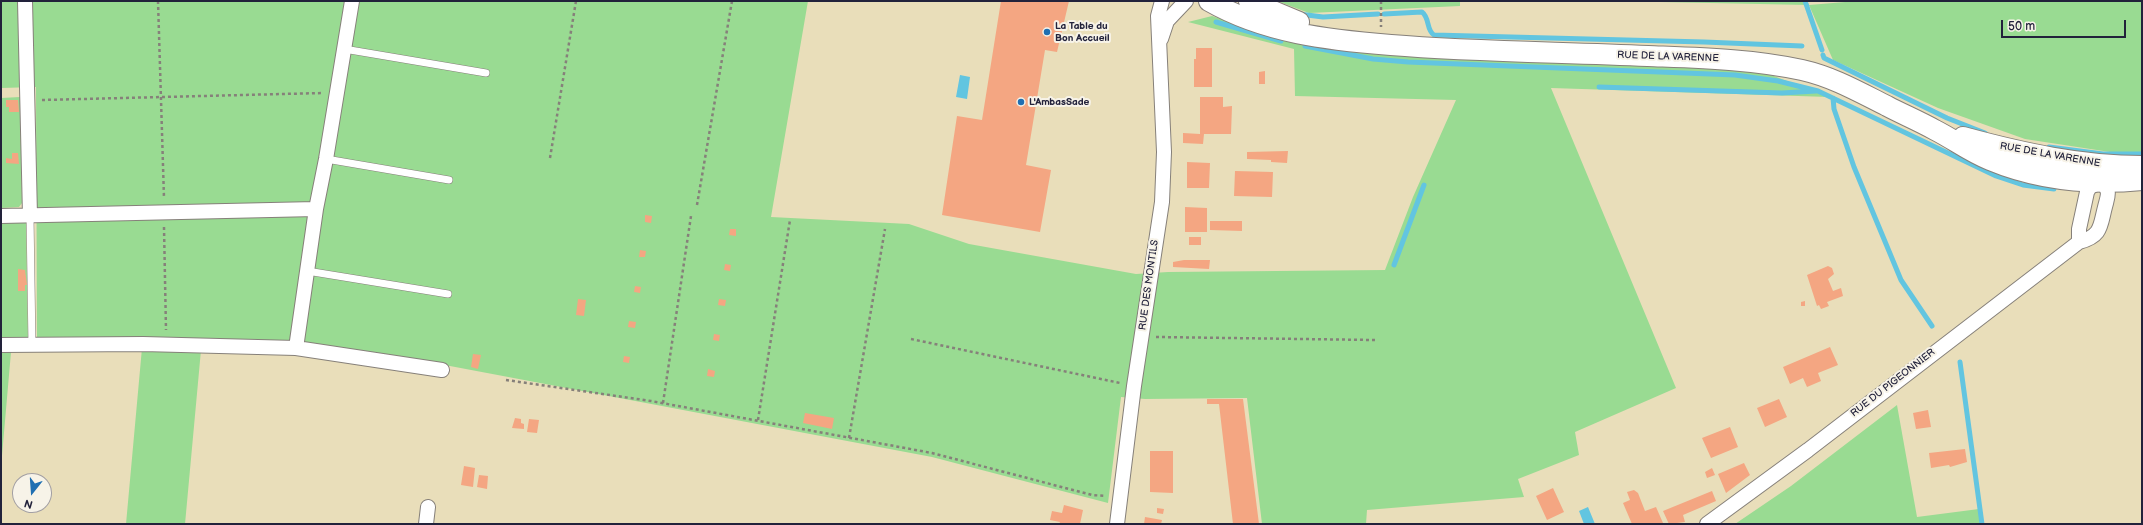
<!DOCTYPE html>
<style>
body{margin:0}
#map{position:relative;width:2143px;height:525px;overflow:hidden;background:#e9deba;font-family:"Balsamiq Sans",sans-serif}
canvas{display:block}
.frame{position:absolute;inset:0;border:2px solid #22223b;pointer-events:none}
.north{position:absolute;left:12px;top:473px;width:40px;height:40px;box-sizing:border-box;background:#f7f3e8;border:1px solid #a29fa3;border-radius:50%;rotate:197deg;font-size:11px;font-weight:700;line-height:16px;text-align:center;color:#22223b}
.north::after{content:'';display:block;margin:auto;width:14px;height:18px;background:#1f6fb2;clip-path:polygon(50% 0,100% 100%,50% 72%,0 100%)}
.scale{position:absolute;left:2001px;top:20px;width:125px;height:18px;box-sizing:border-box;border:2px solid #22223b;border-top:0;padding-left:5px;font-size:12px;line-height:14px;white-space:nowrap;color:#22223b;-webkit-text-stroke:3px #f7f3e8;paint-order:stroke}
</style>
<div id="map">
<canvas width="2143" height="525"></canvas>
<div class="frame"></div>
<div class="north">N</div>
<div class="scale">50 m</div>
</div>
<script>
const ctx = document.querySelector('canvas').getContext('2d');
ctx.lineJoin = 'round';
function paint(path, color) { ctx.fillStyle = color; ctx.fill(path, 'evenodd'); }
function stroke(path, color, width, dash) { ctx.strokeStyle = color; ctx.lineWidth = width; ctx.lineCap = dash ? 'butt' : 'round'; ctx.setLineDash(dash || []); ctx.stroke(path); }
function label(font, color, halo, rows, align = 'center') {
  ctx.font = font + ' "Balsamiq Sans",sans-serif'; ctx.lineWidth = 4; ctx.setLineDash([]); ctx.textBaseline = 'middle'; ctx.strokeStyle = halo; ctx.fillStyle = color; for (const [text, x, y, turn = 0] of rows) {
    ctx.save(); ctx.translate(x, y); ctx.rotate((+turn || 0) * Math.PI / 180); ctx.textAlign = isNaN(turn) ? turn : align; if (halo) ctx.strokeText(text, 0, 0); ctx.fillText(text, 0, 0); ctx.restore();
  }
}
paint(new Path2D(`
 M1,1H808L771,217L909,224L969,244L1136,274L1168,272L1385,270L1413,197L1456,100L1295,96L1294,49L1188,22L1212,16L1292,42L1372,54L1449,59L1758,70L1829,97L1551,88L1676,388L1575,432L1579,455L1518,479L1524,497L1367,510L1366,524H1262L1247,398L1145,399L1121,397L1108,503L932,457L450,366L317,346L37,338L36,87L1,88Z
 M1277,1H1460V6L1309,13Z
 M1611,1H1807L1809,5L1857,1H2142V152L2123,154L2025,139L1938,108L1833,60L1809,5Z
 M20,97L22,203L19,207L1,208V98Z
 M26,220L28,339H1V221Z
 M142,348L201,350L185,524H126Z
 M1,352H11L1,467Z
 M1897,405L1917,517L1979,509L1980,524H1735L1791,486Z`), '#99db92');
paint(new Path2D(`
 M960,75L970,77L967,99L956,97Z
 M1588,507L1595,524H1584L1579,511Z`), '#62c5e0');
stroke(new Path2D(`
 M1805,1L1822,50
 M1299,14L1323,17L1378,14
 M1384,14L1422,12C1430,18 1426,30 1434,35L1704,42L1802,46
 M1216,22L1281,41
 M1305,46L1373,59L1408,62L1735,75L1778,81L1818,91L1996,176L2023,185L2054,189
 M1823,55L1824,58L1947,118L1985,133
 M1599,87L1782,93L1816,91
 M1833,98L1834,109L1854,167L1901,280L1932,326
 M2049,147L2103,154H2142
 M1394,265L1424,185
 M1960,362L1982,524`), '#62c5e0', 5);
paint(new Path2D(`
 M1001,1H1069L1057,52L1045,50L1026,165L1051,170L1040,232L942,215L957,116L982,120Z
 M1196,48H1212V87H1194V59H1196Z
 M1265,71V84H1259V72Z
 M1200,97H1223V107L1232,106L1231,134H1204L1203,144L1183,143V133L1200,134Z
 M6,100H18L19,112H9V107H6Z
 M1288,151L1287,163L1271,162V160L1247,159V152Z
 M12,153H18L19,164L6,163V158L12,159Z
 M1187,162L1210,163L1209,188H1187Z
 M1235,171L1273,172L1272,197L1234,196Z
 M1185,207L1207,208V232H1185Z
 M645,215L652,216L651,223L645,222Z
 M1210,221H1242V231L1210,230Z
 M730,229H736V236L729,235Z
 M1189,237H1201V245H1189Z
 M640,250L646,251L645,257H639Z
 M1184,260H1210L1209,269L1173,267V262Z
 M725,264L731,265L730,271L724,270Z
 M1828,266L1832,268L1834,274L1828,279L1833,291L1841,288L1843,296L1827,302L1829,306L1821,309L1819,305L1817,306L1807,275Z
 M18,269L25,270L27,285H25V291H18Z
 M635,286L641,287L640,293L634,292Z
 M578,299L586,300L584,316L576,315Z
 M719,299L726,300L725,306L718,305Z
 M1805,301V306H1801V302Z
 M629,321L636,322L635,328L628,327Z
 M714,334L720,335L719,341L713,340Z
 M1830,347L1838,365L1818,373L1821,381L1807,387L1803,378L1790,384L1783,367Z
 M473,354L481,355L478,369L471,367Z
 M624,356L630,357L629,363L623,362Z
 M708,369L715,371L714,377L707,376Z
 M1207,399H1243L1259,524H1233L1219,404H1207Z
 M1779,399L1787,417L1765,427L1757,408Z
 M1928,410L1931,427L1916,429L1913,413Z
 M805,413L834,418L832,429L803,423Z
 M515,418L521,419V423L524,424V429L512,428Z
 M529,419L539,420L537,433L527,432Z
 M1730,427L1738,447L1711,458L1702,438Z
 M1965,449L1967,462L1950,467L1949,465L1931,468L1929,453Z
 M1150,451H1173V493L1150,492Z
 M1744,463L1750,475L1726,493L1718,474Z
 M464,466L475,468L473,487L461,485Z
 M1712,468L1715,475L1707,478L1705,472Z
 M479,475L488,476L487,489L477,487Z
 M1553,488L1564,512L1547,520L1536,496Z
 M1634,490L1638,493L1645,511L1656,507L1663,523L1632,524L1623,503L1630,500L1627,492Z
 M1712,491L1716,501L1683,515L1685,522L1669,524L1668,522L1663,511Z
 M1064,505L1083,510L1080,524H1059L1060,522L1050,520L1052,511L1062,513Z
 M1157,508L1164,509L1163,514L1157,513Z
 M1145,517L1162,520L1161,524H1144Z`), '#f4a682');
const lane = new Path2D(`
 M344,49L486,73
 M326,159L449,180
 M30,216L32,346
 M307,271L448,294`);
const street = new Path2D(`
 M25,1L30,216
 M1161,39L1167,21L1186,1
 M1,216L316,209
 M1,345L143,344L296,348L442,370
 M296,348L316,209L326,159L352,1
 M426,524L428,507
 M1117,524L1134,386L1162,202L1164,152L1158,16L1162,1
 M1707,524L1808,450L2079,242C2102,236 2100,226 2105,207C2108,195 2111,191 2101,182L2090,187L2087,192L2079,229V242`);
const secondary = new Path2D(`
 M1209,1C1265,33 1328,40 1391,45C1477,52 1562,52 1648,56C1699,58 1752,59 1802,70C1833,77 1859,92 1887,106C1902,114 1919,121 1935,130C1953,139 1970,152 1990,160C2038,180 2090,185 2142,180
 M1249,1L1299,22
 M1963,137C2022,153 2081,166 2142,166`);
stroke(lane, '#86807a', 8);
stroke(street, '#86807a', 16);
stroke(secondary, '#86807a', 22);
stroke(new Path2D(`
 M158,1L164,198
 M1381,1V27
 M42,100L323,93
 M550,158L576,1
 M697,205L732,1
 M164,227L166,330
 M1156,337L1375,340
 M911,339L1120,383
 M506,380L651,401L932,453L1092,495L1106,496
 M663,403L691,216
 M758,420L790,220
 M849,438L885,229`), '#86807a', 2.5, [3, 3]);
stroke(lane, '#fff', 7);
stroke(street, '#fff', 14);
stroke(secondary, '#fff', 20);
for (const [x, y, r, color] of [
 [1047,32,4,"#1f6fb2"],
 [1021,102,4,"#1f6fb2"]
]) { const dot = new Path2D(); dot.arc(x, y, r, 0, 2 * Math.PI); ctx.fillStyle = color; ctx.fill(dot); stroke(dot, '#f7f3e8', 1.5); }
label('bold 10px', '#22223b', '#f7f3e8', [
 ["La Table du",1055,26],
 ["Bon Accueil",1055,38],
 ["L'AmbasSade",1029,102]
], 'left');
label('10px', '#22223b', '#f7f3e8', [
 ["RUE DE LA VARENNE",1668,57,2],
 ["RUE DE LA VARENNE",2050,155,10],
 ["RUE DES MONTILS",1149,285,-82],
 ["RUE DU PIGEONNIER",1893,383,-38]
]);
</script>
